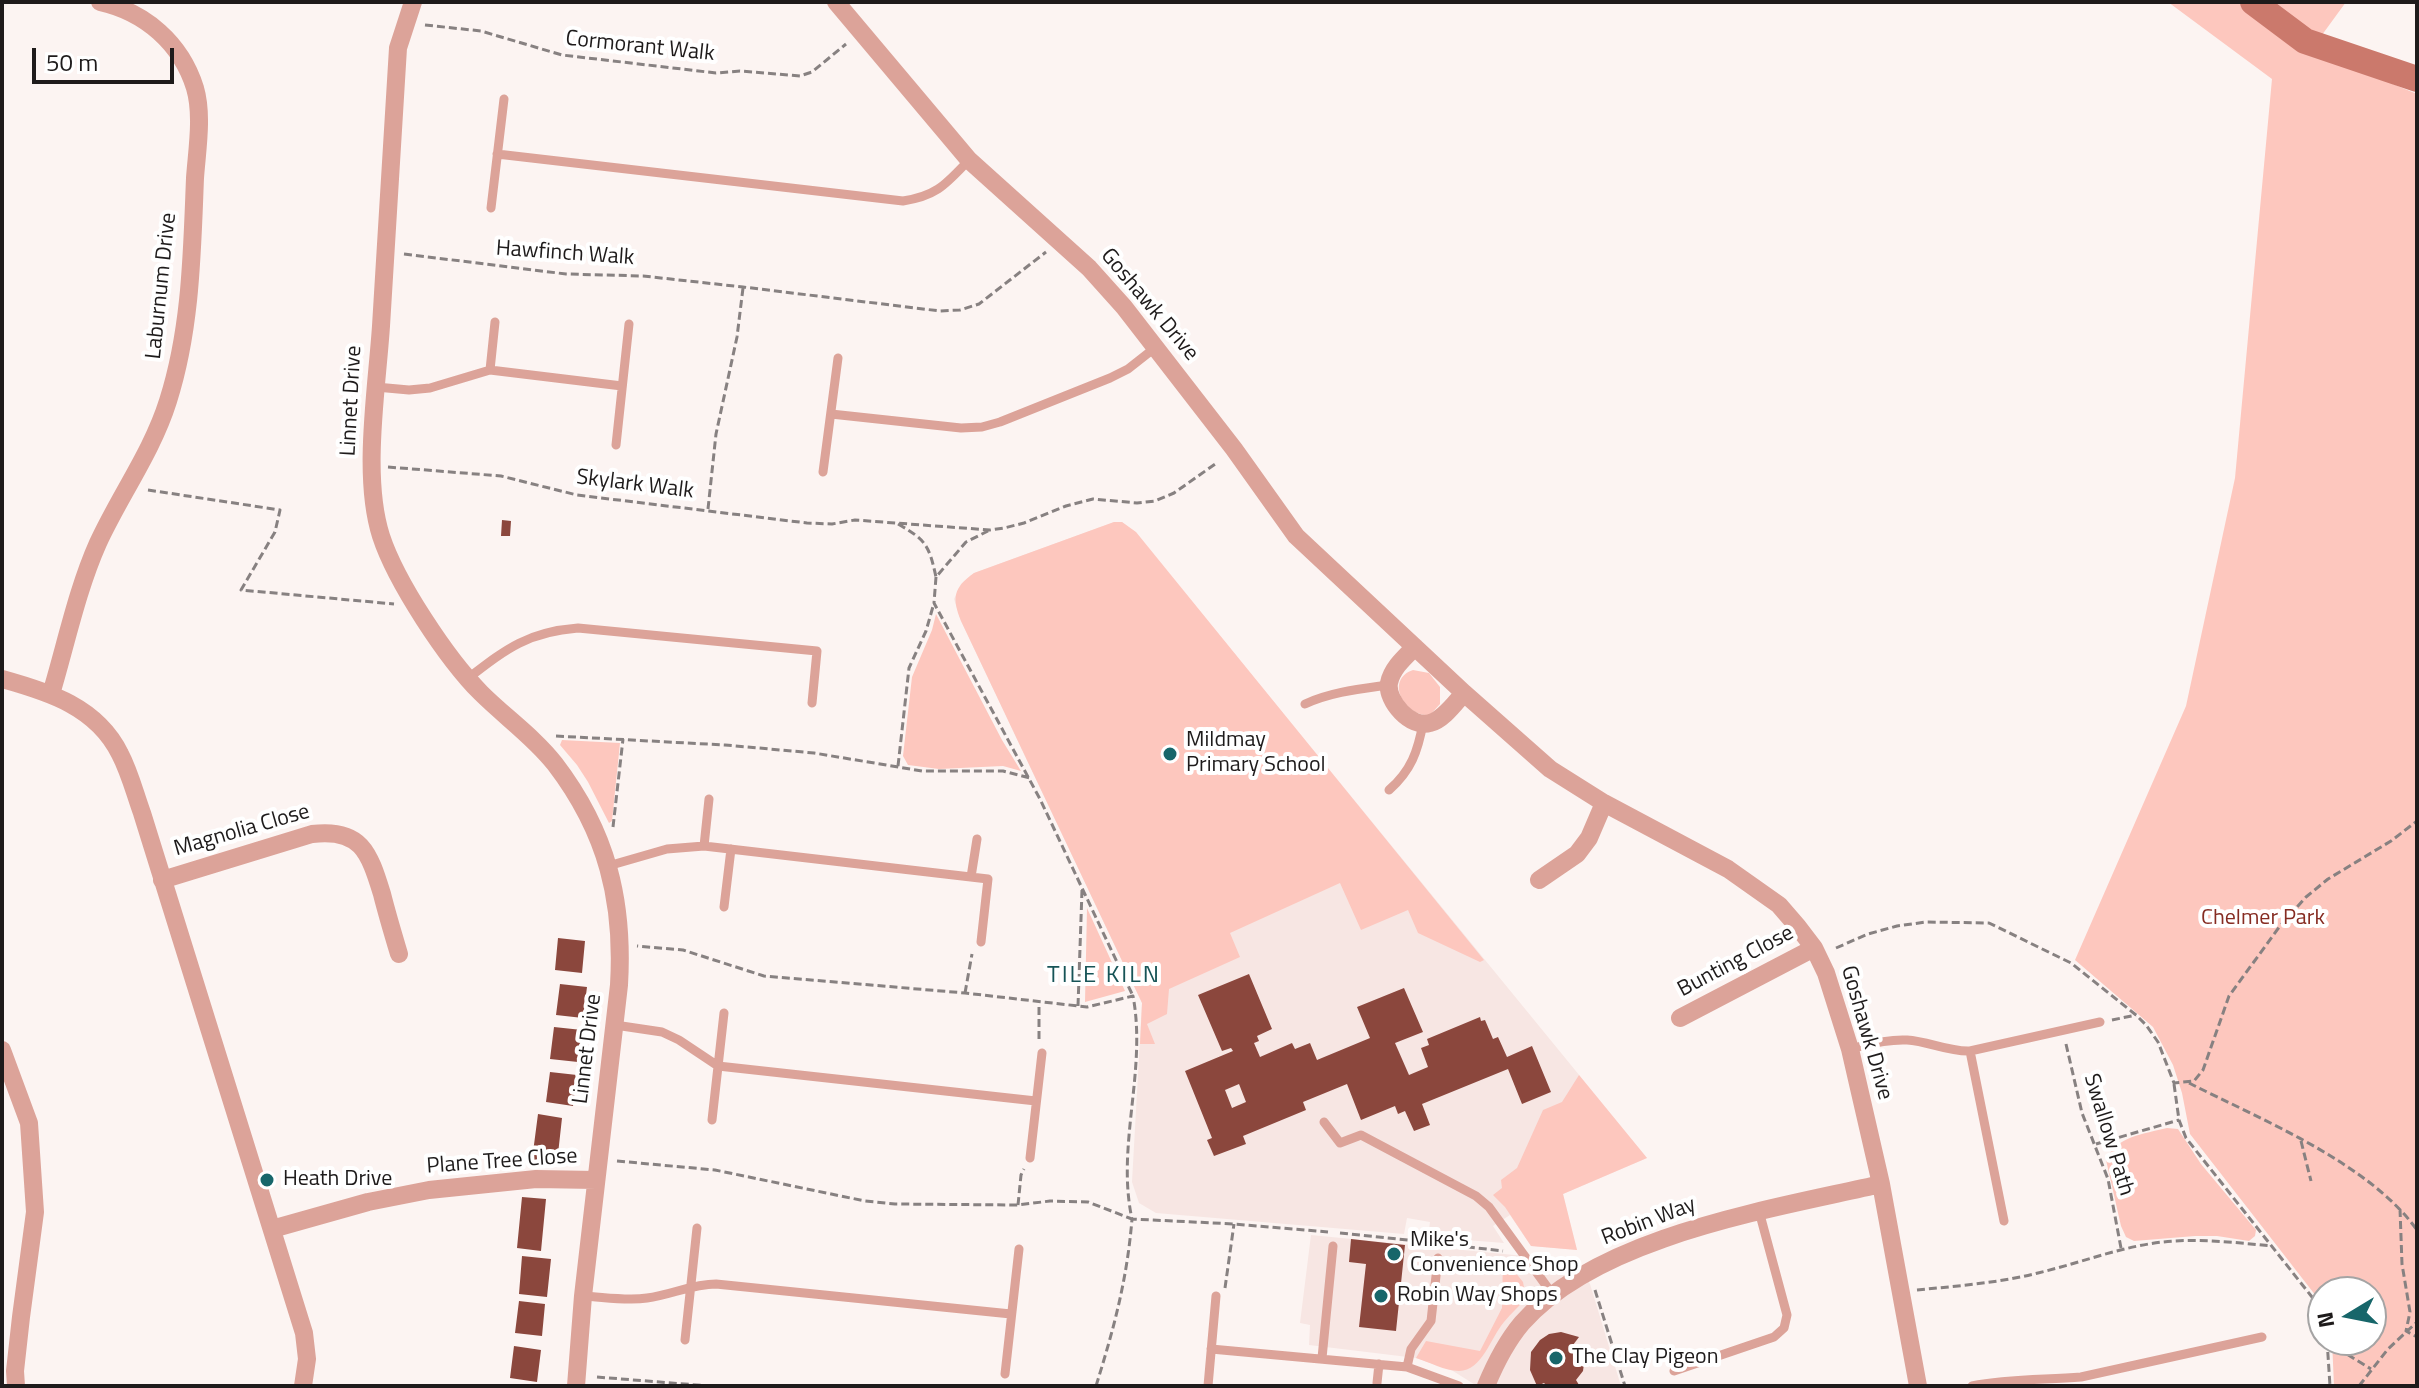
<!DOCTYPE html>
<style>
body{margin:0}
#map{position:relative;width:2419px;height:1388px;overflow:hidden;background:#fcf4f2;font-family:"Titillium Web",sans-serif}
canvas{display:block}
.frame{position:absolute;inset:0;border:4px solid #1e1b1b;pointer-events:none}
.north{position:absolute;left:2307px;top:1276px;width:80px;height:80px;box-sizing:border-box;background:#fff;border:2px solid #a5a4a4;border-radius:50%;rotate:260deg;font-size:22px;font-weight:700;line-height:32px;text-align:center;color:#1e1b1b}
.north::after{content:'';display:block;margin:auto;width:28px;height:36px;background:#17666a;clip-path:polygon(50% 0,100% 100%,50% 72%,0 100%)}
.scale{position:absolute;left:32px;top:48px;width:142px;height:36px;box-sizing:border-box;border:4px solid #1e1b1b;border-top:0;padding-left:10px;font-size:24px;line-height:28px;white-space:nowrap;color:#1e1b1b;-webkit-text-stroke:6px #fff;paint-order:stroke}
</style>
<div id="map">
<canvas width="2419" height="1388"></canvas>
<div class="frame"></div>
<div class="north">N</div>
<div class="scale">50 m</div>
</div>
<script>
const ctx = document.querySelector('canvas').getContext('2d');
ctx.lineJoin = 'round';
function paint(path, color) { ctx.fillStyle = color; ctx.fill(path, 'evenodd'); }
function stroke(path, color, width, dash) { ctx.strokeStyle = color; ctx.lineWidth = width; ctx.lineCap = dash ? 'butt' : 'round'; ctx.setLineDash(dash || []); ctx.stroke(path); }
function label(font, color, halo, rows, align = 'center') {
  ctx.font = font + ' "Titillium Web",sans-serif'; ctx.lineWidth = 8; ctx.setLineDash([]); ctx.textBaseline = 'middle'; ctx.strokeStyle = halo; ctx.fillStyle = color; for (const [text, x, y, turn = 0] of rows) {
    ctx.save(); ctx.translate(x, y); ctx.rotate((+turn || 0) * Math.PI / 180); ctx.textAlign = isNaN(turn) ? turn : align; if (halo) ctx.strokeText(text, 0, 0); ctx.fillText(text, 0, 0); ctx.restore();
  }
}
paint(new Path2D(`
 M1114,522H1122L1135,532L1647,1158L1563,1194L1577,1250L1531,1246L1510,1215L1493,1226L1504,1243L1428,1237L1430,1222L1407,1218L1404,1234L1156,1213L1139,1203L1132,1182L1142,1003L961,621L954,599L961,584L974,573Z
 M1311,1235L1575,1261L1590,1284L1621,1386H1477L1453,1371L1416,1358L1309,1345L1310,1325L1300,1323Z`), '#f7e6e3');
paint(new Path2D(`
 M2168,2H2346L2311,50L2417,94V1386H2334L2332,1340H2371V1292H2323V1315L2316,1296L2190,1134L2182,1093L2173,1065L2153,1027L2075,960L2186,706L2235,478L2272,79Z
 M1114,522H1122L1136,532L1484,960L1480,962L1418,933L1408,910L1361,930L1340,883L1230,933L1240,957L1169,989L1167,1014L1147,1024L1155,1044H1140L1142,1003L961,621C952,598 953,588 974,573Z
 M936,614L1002,740L1021,771L1003,766L939,769L908,765L903,756L912,677L932,630Z
 M1413,670L1429,673L1440,687V704L1430,715C1405,717 1384,680 1413,670Z
 M562,740L620,743L612,821L609,823L588,782L577,765L560,745Z
 M1087,908L1125,991L1085,1002Z
 M1579,1075L1647,1158L1563,1194L1577,1250L1531,1246L1505,1207L1493,1195L1502,1188L1501,1180L1517,1168L1543,1110L1562,1102Z
 M2167,1128L2178,1129L2201,1164L2256,1230L2255,1236L2249,1241L2217,1236H2195L2134,1241L2126,1237L2121,1226L2106,1160C2116,1136 2144,1134 2167,1128Z
 M1503,1257L1523,1282L1526,1298C1519,1307 1511,1313 1504,1322C1491,1337 1482,1371 1459,1371C1445,1371 1429,1362 1416,1358L1426,1341L1480,1351L1502,1308Z`), '#fdc7be');
paint(new Path2D(`
 M502,520L511,521L510,536H501Z
 M558,938L585,941L582,973L555,970Z
 M1249,974L1272,1029L1257,1036L1259,1041L1254,1043L1260,1057L1292,1043L1295,1049L1310,1043L1317,1060L1370,1038L1357,1007L1404,988L1423,1032L1395,1043L1409,1075L1428,1067L1421,1048L1429,1045L1427,1039L1480,1017L1481,1021L1485,1020L1493,1039L1498,1037L1507,1057L1532,1046L1551,1092L1522,1104L1508,1069L1422,1104L1430,1125L1414,1131L1405,1111L1398,1114L1395,1106L1361,1120L1347,1084L1303,1102L1306,1110L1243,1136L1246,1144L1214,1156L1207,1140L1212,1138L1185,1071L1233,1051L1231,1048L1222,1051L1198,995ZM1239,1084L1246,1102L1232,1108L1225,1090Z
 M560,984L587,987L583,1018L556,1015Z
 M554,1027L582,1030L578,1062L550,1059Z
 M550,1072L577,1075L573,1106L546,1102Z
 M538,1114L562,1118L557,1163L532,1160Z
 M522,1197L546,1199L541,1251L517,1248Z
 M1351,1239L1405,1245L1396,1331L1359,1327L1366,1264L1349,1262Z
 M522,1256L551,1259L547,1297L519,1294Z
 M519,1301L545,1304L542,1336L515,1333Z
 M1561,1332L1579,1337L1573,1345L1579,1349L1583,1355L1584,1364L1583,1371L1576,1380L1579,1385L1547,1386L1544,1383L1537,1386L1530,1370L1531,1352L1540,1340L1549,1334Z
 M514,1346L541,1350L537,1382L510,1378Z`), '#8b473d');
stroke(new Path2D(`
 M425,25L481,31L562,55L716,73L740,71L800,76L812,72L846,44
 M404,254L566,274L643,276L743,287L940,311L960,310L979,304L1046,252
 M388,467L501,476L577,495L807,523L832,524L855,520L990,530L1004,528L1024,523L1066,506L1093,499L1137,503L1155,501L1174,493L1218,462
 M148,490L280,510L275,532L241,590L394,604
 M708,509L716,434L737,337L743,288
 M898,524C926,540 929,545 936,577L966,542L988,531
 M936,577L934,603L1040,799L1133,996
 M556,736L725,745L814,753L922,771H1003L1030,778
 M898,766L909,668L926,631L934,603
 M613,827L623,739
 M1836,948L1868,934L1897,926L1926,922L1989,923L2071,963L2136,1015L2146,1025L2158,1042L2174,1083L2194,1081L2203,1070L2229,996L2280,926L2306,897L2328,879L2391,841L2417,821
 M965,993L972,954
 M1078,1006L1082,890
 M2112,1020L2136,1015
 M1039,1039V1003
 M2066,1044L2082,1113L2108,1179L2121,1248
 M2189,1083C2262,1120 2369,1163 2417,1230
 M2174,1084L2179,1120L2186,1138L2312,1297L2323,1325
 M2301,1141L2311,1181
 M2096,1144L2179,1120
 M617,1161L715,1170L865,1201L895,1204L1018,1205L1050,1201L1088,1202L1132,1219C1116,1146 1147,1070 1133,996L1087,1007L965,993L764,976L683,950L637,946
 M1018,1205L1021,1175L1024,1169
 M2400,1209L2402,1264L2410,1312L2406,1331L2417,1337
 M1340,1233L1436,1243
 M1443,1244L1503,1251
 M1225,1288L1234,1224
 M1595,1290L1625,1386
 M1917,1290C1957,1286 1998,1283 2038,1273C2084,1262 2127,1244 2174,1241C2207,1239 2240,1243 2272,1246
 M2327,1340L2330,1386
 M2327,1342L2371,1369
 M597,1377L709,1386
 M1096,1386C1114,1328 1127,1280 1132,1219L1234,1224L1328,1232
 M2359,1386L2388,1349L2417,1322`), '#878181', 3, [8, 4]);
stroke(new Path2D(`
 M497,154L903,201C937,196 946,184 969,160
 M491,208L504,99
 M490,370L495,322
 M376,387L409,390L430,388L490,370L622,386
 M831,414L961,428L982,427L1000,422L1110,378L1128,369L1156,347
 M616,445L629,324
 M823,472L838,358
 M467,679C506,649 527,632 578,628L817,651L812,703
 M1305,704C1331,692 1360,689 1388,685
 M1389,790C1411,771 1418,751 1423,723
 M704,846L709,799
 M608,866L667,849L704,846L988,879L981,942
 M971,877L977,839
 M724,907L731,849
 M615,1025L662,1032L679,1040L718,1066L1036,1101
 M1850,1049C1868,1045 1887,1039 1907,1040C1928,1041 1948,1052 1970,1051L2100,1022
 M1970,1051L2004,1221
 M712,1120L724,1013
 M1324,1122L1340,1143L1361,1135L1476,1196L1489,1207L1553,1295
 M1030,1158L1042,1053
 M583,1296C604,1297 626,1301 647,1298C671,1295 692,1284 716,1284L1011,1314
 M685,1340L697,1228
 M1211,1349L1407,1367L1459,1386
 M1322,1358L1333,1246
 M1407,1367L1411,1349L1431,1321L1438,1258
 M1674,1371L1774,1337L1784,1328L1787,1315L1759,1211
 M1005,1374L1019,1249
 M1377,1383L1379,1364
 M1208,1386L1216,1296
 M1972,1386C2008,1379 2044,1380 2081,1377L2262,1337`), '#dca399', 9);
stroke(new Path2D(`
 M413,2L398,48C392,141 387,233 381,326C377,388 362,477 381,536C396,582 447,659 481,693C505,717 534,737 555,764C607,832 624,901 619,985L583,1296L576,1386
 M836,2L969,160L1089,268L1124,307L1234,449L1296,536L1464,693L1550,769L1604,803L1728,869L1779,905L1798,927L1814,948L1826,973L1850,1049L1881,1184L1918,1386
 M1415,647C1405,657 1392,668 1389,683C1386,701 1411,729 1430,723C1443,720 1455,703 1464,693
 M2,679C49,692 97,707 120,754C130,773 135,794 142,813L304,1333L307,1359L303,1386
 M51,694C66,644 77,590 98,543C120,495 152,452 168,401C191,329 192,253 195,178C197,150 203,115 195,88C181,43 145,12 100,2
 M162,880L312,834C361,828 369,852 382,894C387,914 393,934 399,954
 M1539,880L1577,854L1589,838L1604,803
 M1680,1018L1814,948
 M2,1050L29,1123L35,1212L21,1317L15,1371L16,1386
 M272,1229L368,1202L429,1190L536,1179L596,1180
 M1486,1386C1495,1364 1506,1342 1522,1323C1598,1236 1772,1209 1881,1184`), '#dca399', 18);
stroke(new Path2D(`
 M2253,2L2305,41L2417,79`), '#cb796c', 26);
for (const [x, y, r, color] of [
 [1170,754,8,"#17666a"],
 [267,1180,8,"#17666a"],
 [1394,1254,8,"#17666a"],
 [1381,1296,8,"#17666a"],
 [1556,1358,8,"#17666a"]
]) { const dot = new Path2D(); dot.arc(x, y, r, 0, 2 * Math.PI); ctx.fillStyle = color; ctx.fill(dot); stroke(dot, '#fff', 3); }
label('22px', '#1e1b1b', '#fff', [
 ["Cormorant Walk",640,47,6],
 ["Hawfinch Walk",565,254,4],
 ["Laburnum Drive",162,286,-84],
 ["Goshawk Drive",1149,305,50],
 ["Linnet Drive",352,401,-87],
 ["Skylark Walk",635,485,7],
 ["Magnolia Close",242,831,-16],
 ["Bunting Close",1736,962,-28],
 ["Goshawk Drive",1866,1033,74],
 ["Linnet Drive",588,1049,-83],
 ["Swallow Path",2108,1135,73],
 ["Plane Tree Close",502,1162,-4],
 ["Robin Way",1649,1222,-21]
]);
label('22px', '#1e1b1b', '#fff', [
 ["Mildmay",1186,741],
 ["Primary School",1186,766],
 ["Heath Drive",283,1180],
 ["Mike's",1410,1241],
 ["Convenience Shop",1410,1266],
 ["Robin Way Shops",1397,1296],
 ["The Clay Pigeon",1572,1358]
], 'left');
label('22px', '#862c22', '#fff', [
 ["Chelmer Park",2263,919]
]);
ctx.letterSpacing = '2px';
label('24px', '#175457', '#fff', [
 ["TILE KILN",1104,976]
]);
ctx.letterSpacing = '0px';
</script>
